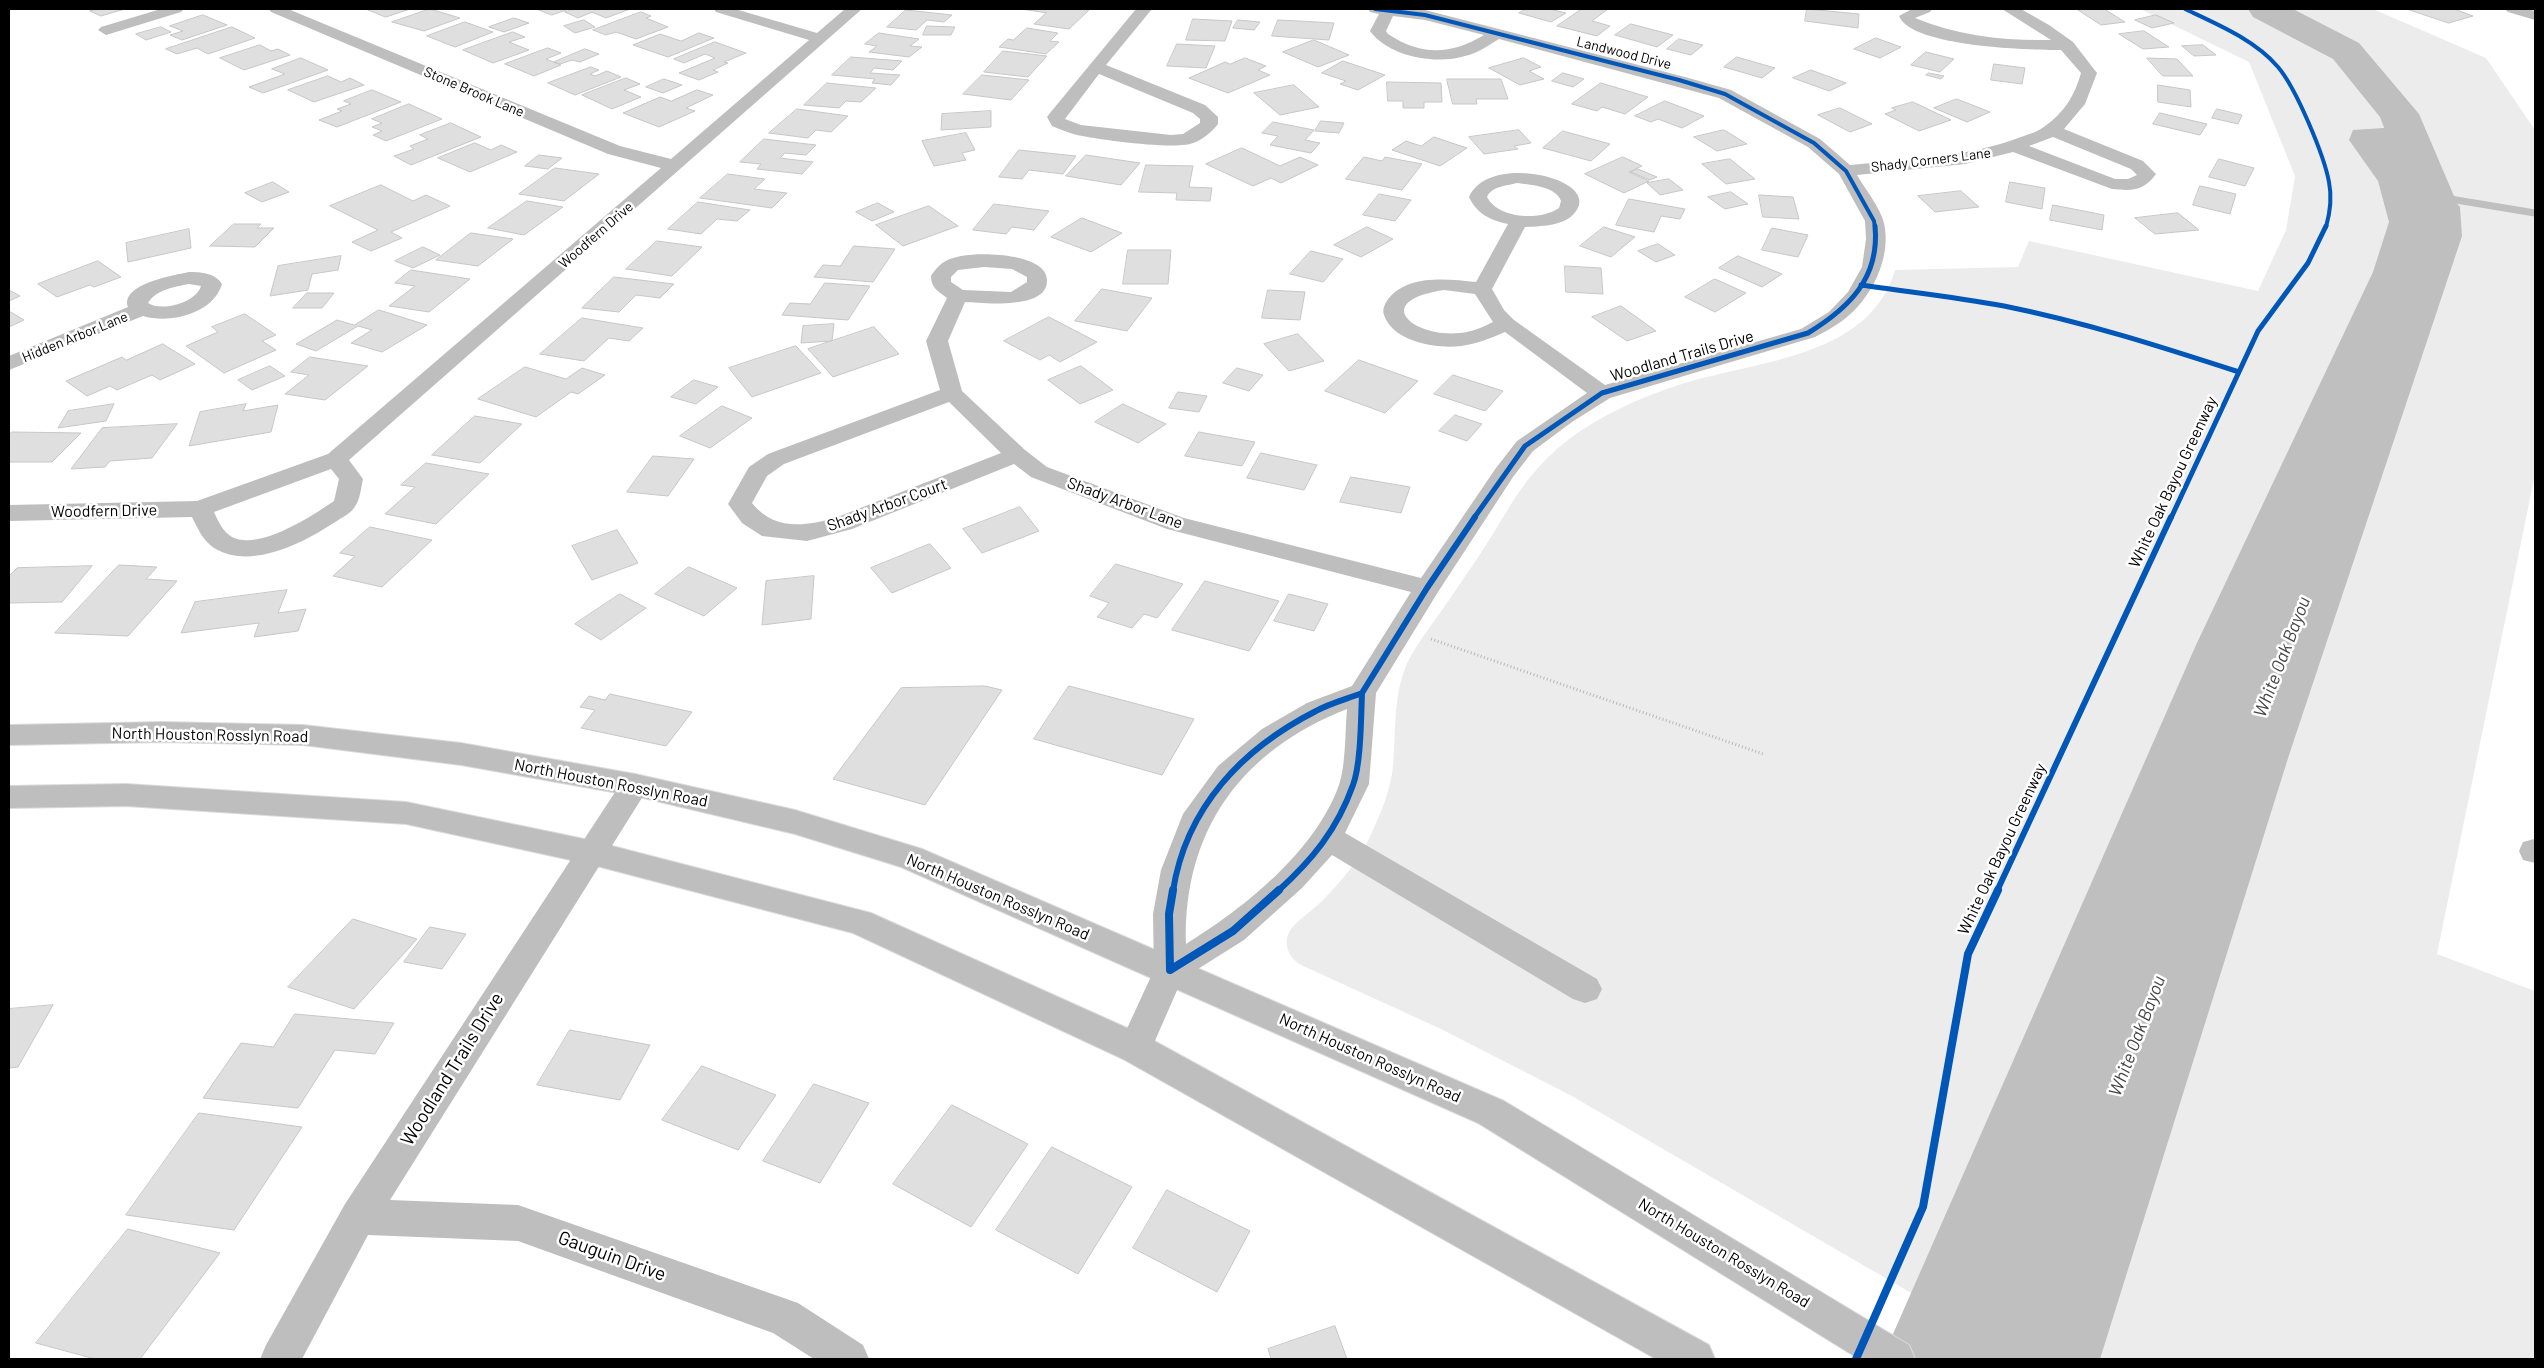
<!DOCTYPE html>
<style>
body{margin:0}
#map{position:relative;width:2544px;height:1368px;overflow:hidden;background:#fff;font-family:Barlow,sans-serif}
canvas{display:block}
.frame{position:absolute;inset:0;border:10px solid #000;pointer-events:none}
</style>
<div id="map">
<canvas width="2544" height="1368"></canvas>
<div class="frame"></div>
</div>
<script>
const ctx = document.querySelector('canvas').getContext('2d');
ctx.lineJoin = 'round';
function paint(path, color) { ctx.fillStyle = color; ctx.fill(path, 'evenodd'); }
function stroke(path, color, width, dash) { ctx.strokeStyle = color; ctx.lineWidth = width; ctx.lineCap = dash ? 'butt' : 'round'; ctx.setLineDash(dash || []); ctx.stroke(path); }
function label(font, color, halo, rows, align = 'center') {
  ctx.font = font + ' Barlow,sans-serif'; ctx.lineWidth = 5; ctx.setLineDash([]); ctx.textBaseline = 'middle'; ctx.strokeStyle = halo; ctx.fillStyle = color; for (const [text, x, y, turn = 0] of rows) {
    ctx.save(); ctx.translate(x, y); ctx.rotate((+turn || 0) * Math.PI / 180); ctx.textAlign = isNaN(turn) ? turn : align; if (halo) ctx.strokeText(text, 0, 0); ctx.fillText(text, 0, 0); ctx.restore();
  }
}
paint(new Path2D(`
 M2140,9H2373L2486,58L2535,130V474L2437,954L2535,991V1359H2025L1570,1095L1441,1029L1301,965C1288,957 1282,943 1291,929C1300,918 1313,910 1323,900C1343,880 1362,856 1373,830C1382,810 1391,788 1393,766C1396,732 1393,698 1406,666C1415,645 1438,617 1451,597C1466,575 1482,552 1496,529C1515,497 1529,474 1557,449C1593,418 1640,397 1685,383C1757,361 1870,357 1895,270L2018,267L2029,241L2258,291L2286,230L2295,176L2249,62Z`), '#ececec');
paint(new Path2D(`
 M2399,127L2427,141L2444,189L2460,207L2462,236L2289,755L2100,1359H1882L2196,645L2373,272L2389,222L2378,181L2349,140L2353,130Z`), '#bfbfbf');
stroke(new Path2D(`
 M2438,197L2535,213`), '#bfbfbf', 7);
paint(new Path2D(`
 M2248,9H2293L2359,43L2419,114L2454,196L2457,215L2450,225L2434,229L2418,225L2411,215L2410,196L2380,117L2333,59L2253,17Z`), '#bfbfbf');
const building = new Path2D(`
 M98,9H125L101,16L90,11Z
 M366,9H410L386,17Z
 M430,9L460,18L424,31L392,22Z
 M537,9H569L552,15Z
 M575,9H630L606,18L592,12L578,18L565,12Z
 M1021,9H1076L1089,10L1069,29L1034,24L1046,13Z
 M1526,9H1549L1566,13L1551,22L1519,13Z
 M1582,9H1608L1592,21L1610,26L1597,36L1557,26Z
 M1807,9L1859,14L1858,28L1805,21Z
 M2104,9L2125,22L2101,25L2078,10Z
 M2407,9H2454L2473,16L2449,23Z
 M906,10L952,15L944,22L927,20L916,30L887,27Z
 M641,12L651,16L646,18L668,27L636,39L616,32L606,35L593,30Z
 M203,15L227,25L182,40L170,35L183,31L170,26Z
 M2156,15L2174,23L2152,28L2135,20Z
 M514,18L529,23L504,32L489,27Z
 M1193,19L1232,21L1225,41L1186,40Z
 M584,20L595,27L575,33L564,26Z
 M1238,20L1260,22L1254,30L1233,28Z
 M1278,20L1299,21L1334,23L1329,40L1272,36Z
 M465,22L493,32L455,47L427,36Z
 M1631,24L1673,35L1657,47L1615,35Z
 M927,26L955,27L951,35H923Z
 M161,27L171,32L146,40L136,34Z
 M232,27L255,38L208,54L197,48L177,54L166,49Z
 M1027,28L1058,33L1050,41L1059,42L1046,54L999,47L1008,39L1013,40Z
 M2144,31L2169,47L2143,49L2119,34Z
 M513,32L525,37L509,42L529,50L493,63L463,50Z
 M699,33L714,38L668,57L633,45L660,34L681,41Z
 M879,33L919,39L910,46L922,47L909,57L869,52L877,46L865,44Z
 M1876,38L1901,47L1880,58L1854,49Z
 M1679,39L1703,45L1691,55L1667,49Z
 M1314,40L1349,55L1318,67L1283,52Z
 M715,42L746,53L724,62L728,63L713,70L718,72L699,80L679,73L715,58L705,54L684,63L674,59Z
 M1177,44L1215,46L1206,68L1167,66Z
 M260,45L271,51L278,49L290,55L244,70L220,58Z
 M2203,45L2216,55L2194,56L2182,46Z
 M548,48L561,53L546,59L561,65L534,76L505,64Z
 M585,49L599,54L580,62L572,60L560,64L554,62Z
 M1003,51L1047,56L1028,77L984,72Z
 M1926,52L1954,59L1940,72L1911,65Z
 M851,57L902,61L893,70L874,68L870,73L900,75L891,85L872,83L875,79L832,75Z
 M1737,57L1775,68L1762,78L1724,67Z
 M301,58L328,70L263,93L249,87L285,74L272,69Z
 M1245,58L1266,66L1258,70L1270,75L1228,93L1189,78L1225,62L1230,64Z
 M1524,58L1541,67L1529,71L1544,79L1520,85L1489,68Z
 M2147,58L2177,59L2193,76H2163Z
 M1343,61L1385,75L1358,90L1340,84L1346,81L1322,73Z
 M1994,64L2025,68L2022,84L1991,80Z
 M591,67L599,70L590,74L595,76L607,71L621,77L575,95L548,83Z
 M1811,70L1846,83L1829,91L1793,78Z
 M1563,73L1584,79L1573,87L1552,81Z
 M1929,73L1944,76L1941,79L1926,75Z
 M982,75L1029,80L1011,100L963,94Z
 M328,76L341,82L350,78L364,85L314,102L288,90Z
 M626,78L640,84L624,90L641,97L612,109L582,95Z
 M664,79L682,85L663,93L646,87Z
 M1447,79H1501L1508,99H1476L1477,104H1453Z
 M1387,82L1441,83L1442,102H1424V108H1403V101H1388Z
 M827,83L876,88L861,102L846,101L839,108L804,105Z
 M1601,83L1648,97L1625,114L1602,107L1597,111L1572,104Z
 M1294,85L1319,107L1280,115L1254,93Z
 M2158,85L2190,90L2191,107L2158,102Z
 M372,90L401,102L337,127L319,120L342,111L337,109L351,104L344,101Z
 M697,90L713,95L686,108L695,111L659,127L623,113L660,97L671,101Z
 M1957,99L1990,112L1967,122L1934,108Z
 M1665,101L1704,116L1682,128L1658,119L1651,122L1635,116Z
 M1913,102L1951,120L1919,131L1885,114L1896,110L1892,108Z
 M409,104L442,119L386,141L373,135L382,131L372,127L382,123L372,119Z
 M1840,108L1872,124L1850,132L1818,115Z
 M797,109L848,116L831,132L816,130L808,138L769,133Z
 M2217,109L2242,115L2238,124L2212,118Z
 M991,111V127L941,130L942,114Z
 M2160,113L2207,124L2200,135L2153,124Z
 M1321,121L1344,123L1339,133L1315,131Z
 M1273,122L1314,130L1305,140L1320,143L1311,153L1270,145L1278,136L1262,133Z
 M451,123L481,137L411,165L394,156L414,149L410,146L428,139L420,135Z
 M1519,130L1531,143L1514,146L1518,149L1484,154L1469,137Z
 M1724,130L1747,144L1717,151L1694,137Z
 M1563,131L1610,144L1591,161L1543,148Z
 M966,133L975,150L962,153L966,160L934,166L922,141Z
 M1434,137L1467,148L1440,166L1392,150L1406,141L1421,146Z
 M764,139L816,145L806,155L785,153L780,158L813,162L802,174L757,169L761,164L740,162Z
 M475,143L491,150L501,145L517,152L470,172L438,158Z
 M1242,148L1280,166L1300,157L1318,165L1281,183L1271,178L1253,186L1206,164Z
 M1019,150L1076,156L1063,174L1029,170L1022,179L999,177Z
 M539,155L562,158L548,169L525,166Z
 M1086,155L1140,163L1121,185L1066,176Z
 M1364,157L1382,161L1385,157L1422,164L1402,190L1346,179Z
 M1623,157L1642,166L1629,172L1649,181L1624,193L1585,174Z
 M1730,159L1755,179L1726,184L1702,164Z
 M2219,159L2254,168L2245,186L2209,177Z
 M1146,165L1193,166L1189,187L1212,188L1210,201L1176,200L1177,193L1139,192Z
 M555,168L599,174L564,201L519,194Z
 M1638,169L1657,177L1650,180L1631,172Z
 M728,174L765,179L754,189L787,193L772,208L700,198Z
 M1669,179L1683,190L1660,195L1647,183Z
 M273,182L289,192L262,202L245,193Z
 M2010,182L2045,188L2042,209L2006,202Z
 M381,185L413,201L426,195L450,206L391,232L402,238L371,251L352,242L378,230L330,206Z
 M2200,186L2236,194L2230,214L2193,205Z
 M1961,191L1979,207L1935,212L1918,196Z
 M1731,192L1748,204L1725,209L1708,197Z
 M1379,194L1411,200L1395,221L1363,215Z
 M1759,195L1793,197L1799,219L1763,217Z
 M1629,199L1685,209L1680,219L1661,216L1654,232L1616,225Z
 M527,201L563,207L524,235L488,228Z
 M698,202L750,210L737,221L717,219L701,234L668,229Z
 M878,203L894,212L872,221L856,212Z
 M994,204L1049,211L1034,230L1012,227L1006,234L973,230Z
 M2053,205L2104,215L2102,230L2050,220Z
 M929,206L958,226L903,246L876,225Z
 M2178,213L2199,230L2155,234L2135,218Z
 M1082,218L1122,233L1091,252L1051,237Z
 M234,224H261L257,228H274L255,247L210,246Z
 M1367,227L1393,239L1361,257L1334,245Z
 M1604,227L1635,237L1611,257L1580,246Z
 M1772,228L1808,235L1798,257L1762,250Z
 M189,229L191,248L128,262L126,243Z
 M471,233L513,239L478,266L436,260Z
 M657,241L702,247L672,276L626,269Z
 M1658,244L1675,255L1656,262L1638,251Z
 M854,246L895,249L873,282L814,277L823,265L840,266Z
 M423,247L440,255L413,268L395,261Z
 M1128,250H1171L1168,284H1123Z
 M1311,251L1343,259L1323,282L1290,274Z
 M341,256L338,270L312,274L308,290L270,296L278,266Z
 M1738,256L1782,274L1762,287L1719,268Z
 M98,261L121,277L94,287L90,285L57,297L38,284Z
 M1565,266L1601,268L1603,294L1566,292Z
 M411,270L470,279L429,312L389,306L415,286L395,283Z
 M614,277L674,284L660,298L636,295L619,312L582,308Z
 M1715,279L1746,293L1715,312L1685,297Z
 M825,283L870,286L848,320L782,315L790,303L810,304Z
 M1102,289L1152,298L1127,331L1075,321Z
 M9,290L20,296L9,301Z
 M1268,290L1305,292L1300,320L1262,318Z
 M307,293H334L322,308H293Z
 M1621,306L1656,331L1627,341L1592,317Z
 M379,310L427,325L382,352L351,343L372,330L358,326L316,351L296,344L337,320L354,325Z
 M9,311L24,320L9,327Z
 M245,314L276,335L262,341L276,350L224,373L186,346L218,332L212,327Z
 M1049,317L1097,342L1060,362L1049,355L1040,360L1004,341Z
 M582,318L643,328L629,341L609,338L584,361L540,354Z
 M834,324L832,341L801,343L803,326Z
 M874,327L899,354L833,377L808,349Z
 M1298,334L1324,361L1289,371L1264,344Z
 M163,344L195,364L160,380L152,375L117,390L110,386L87,396L66,381L122,357L126,360Z
 M796,346L821,373L752,397L729,368Z
 M310,357L368,366L325,400L285,394L309,375L291,372Z
 M1359,360L1418,381L1385,413L1325,391Z
 M270,366L285,376L252,390L238,380Z
 M1081,366L1113,390L1080,404L1048,380Z
 M525,367L566,379L582,368L605,375L578,394L571,392L536,417L478,399Z
 M1237,368L1263,375L1249,391L1223,383Z
 M1453,375L1503,391L1485,411L1434,394Z
 M694,380L718,387L696,404L671,397Z
 M1178,392L1207,396L1199,412L1169,408Z
 M114,404L106,421L58,428L68,411Z
 M246,404L243,411L278,405L271,432L189,446L200,412Z
 M1123,404L1166,424L1138,443L1095,422Z
 M722,406L752,418L710,448L680,436Z
 M1455,415L1482,424L1467,441L1439,431Z
 M475,416L522,424L480,463L432,455Z
 M177,424L152,458L110,461L105,467L71,469L102,428Z
 M12,432L81,433L52,462H9V435Z
 M1199,432L1255,442L1242,466L1185,456Z
 M1261,453L1317,465L1304,490L1247,478Z
 M653,456L694,459L668,496L627,492Z
 M426,463L489,474L436,524L385,514L415,487L401,485Z
 M1351,477L1410,487L1401,513L1340,502Z
 M1020,507L1039,531L982,553L963,529Z
 M370,527L432,540L382,587L333,576L355,556L340,553Z
 M617,530L638,563L592,580L572,546Z
 M930,544L951,568L892,593L871,568Z
 M1116,564L1183,584L1157,618L1144,614L1132,628L1097,617L1109,603L1090,596Z
 M119,565L157,567L146,579L177,581L128,636L55,633Z
 M92,566L62,602L9,603V576L17,568Z
 M689,567L737,588L704,616L655,594Z
 M814,576L811,619L762,625L766,581Z
 M1205,581L1279,601L1249,651L1172,630Z
 M287,590L278,613L306,609L298,631L254,637L259,623L181,633L195,602Z
 M620,594L646,608L601,640L575,624Z
 M1289,594L1328,604L1314,631L1274,621Z
 M985,686L1002,690L925,805L833,779L901,688Z
 M1069,686L1194,719L1162,775L1034,739Z
 M610,694L692,712L666,746L581,728L595,710L580,707L589,696L605,700Z
 M353,919L417,939L354,1009L288,987Z
 M430,927L466,934L442,969L404,962Z
 M53,1005L18,1067L9,1068V1009Z
 M295,1014L394,1023L375,1054L335,1050L298,1108L203,1098L241,1043L273,1047Z
 M570,1030L650,1045L620,1100L537,1085Z
 M702,1066L776,1095L738,1150L662,1120Z
 M814,1084L869,1103L820,1183L763,1161Z
 M952,1105L1028,1144L971,1227L893,1184Z
 M199,1113L302,1127L234,1230L126,1215Z
 M1052,1147L1132,1187L1078,1274L996,1230Z
 M1167,1190L1250,1231L1217,1292L1133,1248Z
 M128,1229L220,1253L140,1359H95L36,1343Z
 M1335,1326L1347,1359H1271L1268,1349Z`);
paint(building, '#dfdfdf');
stroke(building, '#c7c7c7', 1);
const major = new Path2D(`
 M162,722L303,725L461,743L635,774L795,810L922,849L1504,1101L1909,1345L1915,1359H1859L1478,1123L901,867L795,834L635,796L461,765L303,745L162,742L9,745V725Z
 M126,784L406,802L589,840L871,913L1147,1037L1709,1345L1715,1359H1656L1123,1059L853,933L589,864L406,824L126,806L9,808V786Z`);
stroke(major, '#dbdbdb', 2);
stroke(new Path2D(`
 M1431,639L1763,754`), '#b9b9b9', 3, [1, 2.5]);
paint(new Path2D(`
 M161,9H184L181,12L106,35L98,30L101,27Z
 M269,9H288L620,146L671,159L809,40L716,12L714,9H735L817,33L845,9H862L349,460L363,479C361,488 360,501 354,508C349,515 339,519 332,524C301,544 250,570 214,548C203,541 197,527 192,517L9,521V505L197,501L328,454L661,168L608,154L271,12ZM331,469L339,479L334,501C312,516 259,551 232,537C223,532 218,521 214,512Z
 M1136,9H1152L1106,65L1205,105L1218,117V124C1211,133 1201,141 1190,144C1168,149 1101,140 1077,135C1069,133 1060,129 1052,126L1047,117L1050,113ZM1099,74L1193,113L1200,119V123L1183,134L1171,135L1081,125L1065,119Z
 M1368,9L1425,10L1685,77L1731,90L1820,139L1850,165C1907,159 1966,158 2021,137C2029,134 2038,132 2045,126C2064,113 2075,95 2081,73L2061,50C2030,50 1911,47 1899,16L1912,9H1932L1930,12L1915,18C1959,36 2004,41 2051,40L2002,9H2021L2049,25L2073,42L2097,73L2085,104L2064,129L2143,161L2156,174C2144,191 2132,191 2112,189L2013,152L1965,164L1857,175C1865,189 1880,207 1884,223C1892,258 1871,300 1842,321C1834,327 1824,332 1815,337L1610,398L1572,422L1533,451L1513,477L1438,592L1376,693L1369,784L1345,833L1597,979L1602,989L1597,999L1585,1003L1573,999L1332,855L1302,888L1244,940L1182,979L1147,1059L1135,1063L1123,1059L1118,1048L1154,970L1153,914L1161,870L1183,814L1218,766L1262,729L1307,703L1352,686L1411,592L1167,529L1031,477L1014,464L852,529L807,541L762,536L742,523L728,504L749,467L768,454L940,390L926,341L947,298C938,291 931,288 931,276C934,271 939,265 944,262C963,250 1019,253 1037,265C1043,269 1047,273 1047,281C1047,310 983,303 965,302L948,341L962,391L1025,450L1047,467L1184,518L1421,578L1496,468L1517,441L1587,393L1505,332C1491,338 1477,344 1461,346C1437,349 1393,342 1384,315C1382,309 1385,303 1389,298C1409,274 1448,279 1476,282L1508,224C1490,220 1477,214 1469,197C1483,165 1543,169 1569,186C1575,190 1581,197 1579,205C1572,226 1544,226 1525,227L1492,289L1504,310L1514,320L1605,385L1801,329L1829,312L1848,292L1862,267L1866,239L1865,221L1839,174L1808,147L1719,98L1499,39C1489,45 1478,53 1465,56C1436,65 1389,57 1370,31L1379,14L1370,12ZM1393,16L1425,20L1484,35C1451,55 1421,56 1388,34L1386,31ZM2053,137L2131,169L2137,175L2128,179H2115L2029,146ZM1517,183C1530,185 1556,186 1561,201L1559,208C1541,221 1498,219 1487,197C1492,186 1506,186 1517,183ZM984,267L1012,269L1027,277V282L1011,292L963,290L951,282V277L958,270ZM1444,290L1475,294L1493,322C1483,327 1472,332 1460,333C1413,338 1370,301 1444,290ZM949,402L1001,453L835,518C805,526 774,531 752,503L767,476L784,464ZM1347,709C1345,732 1346,764 1339,785C1315,852 1244,908 1186,944C1183,830 1242,750 1347,709Z
 M2505,9H2528L2535,11V20L2508,12Z
 M189,272C201,272 215,273 222,284C213,314 170,324 143,316L9,370V356L128,307C120,284 175,275 189,272ZM189,284L201,286C196,303 161,312 148,303C157,289 174,287 189,284Z
 M635,774L645,777L650,785L645,793L390,1200L518,1205L798,1303L863,1345L869,1359H814L773,1333L518,1241L368,1235L302,1359H260L266,1345L345,1204L625,777Z
 M2534,839H2535V863L2523,860L2519,851L2523,842Z`), '#bebebe');
paint(major, '#bebebe');
stroke(new Path2D(`
 M1375,9L1425,15L1679,80L1725,94L1814,143L1846,171L1874,221L1875,227
 M2185,9C2217,24 2255,40 2278,67C2296,88 2324,155 2329,182C2332,197 2330,213 2326,227`), '#0057b8', 4);
stroke(new Path2D(`
 M1861,285C1909,292 1957,297 2004,306C2084,322 2162,347 2239,372
 M1474,518L1525,446L1602,393L1808,333C1849,308 1880,278 1875,226
 M2171,518L2258,331L2308,263L2326,226`), '#0057b8', 5);
stroke(new Path2D(`
 M1362,693L1427,588L1475,517
 M1173,891C1186,807 1243,748 1316,711C1330,703 1347,699 1362,693
 M1278,891C1312,860 1337,830 1353,785C1361,764 1361,717 1362,693
 M1997,891L2171,517`), '#0057b8', 6);
stroke(new Path2D(`
 M1173,890L1169,914L1170,970L1233,931L1279,890
 M1856,1359L1923,1207L1968,954L1998,890`), '#0057b8', 8);
label('14px', '#000', '#fff', [
 ["Landwood Drive",1624,53,14],
 ["Stone Brook Lane",474,92,23],
 ["Shady Corners Lane",1931,160,-7],
 ["Woodfern Drive",596,235,-41],
 ["Hidden Arbor Lane",75,337,-22]
]);
label('16px', '#000', '#fff', [
 ["Woodland Trails Drive",1682,356,-16],
 ["White Oak Bayou Greenway",2173,482,-65],
 ["Shady Arbor Lane",1125,503,20],
 ["Shady Arbor Court",887,505,-20],
 ["Woodfern Drive",104,511,-1],
 ["North Houston Rosslyn Road",210,735,1],
 ["North Houston Rosslyn Road",611,783,11],
 ["White Oak Bayou Greenway",2002,849,-65],
 ["North Houston Rosslyn Road",998,897,23],
 ["North Houston Rosslyn Road",1370,1058,24],
 ["North Houston Rosslyn Road",1724,1253,31]
]);
label('italic 18px', '#444', '#fff', [
 ["White Oak Bayou",2282,657,-69],
 ["White Oak Bayou",2137,1036,-69]
]);
label('19px', '#000', '#fff', [
 ["Woodland Trails Drive",452,1069,-58],
 ["Gauguin Drive",612,1256,20]
]);
</script>
